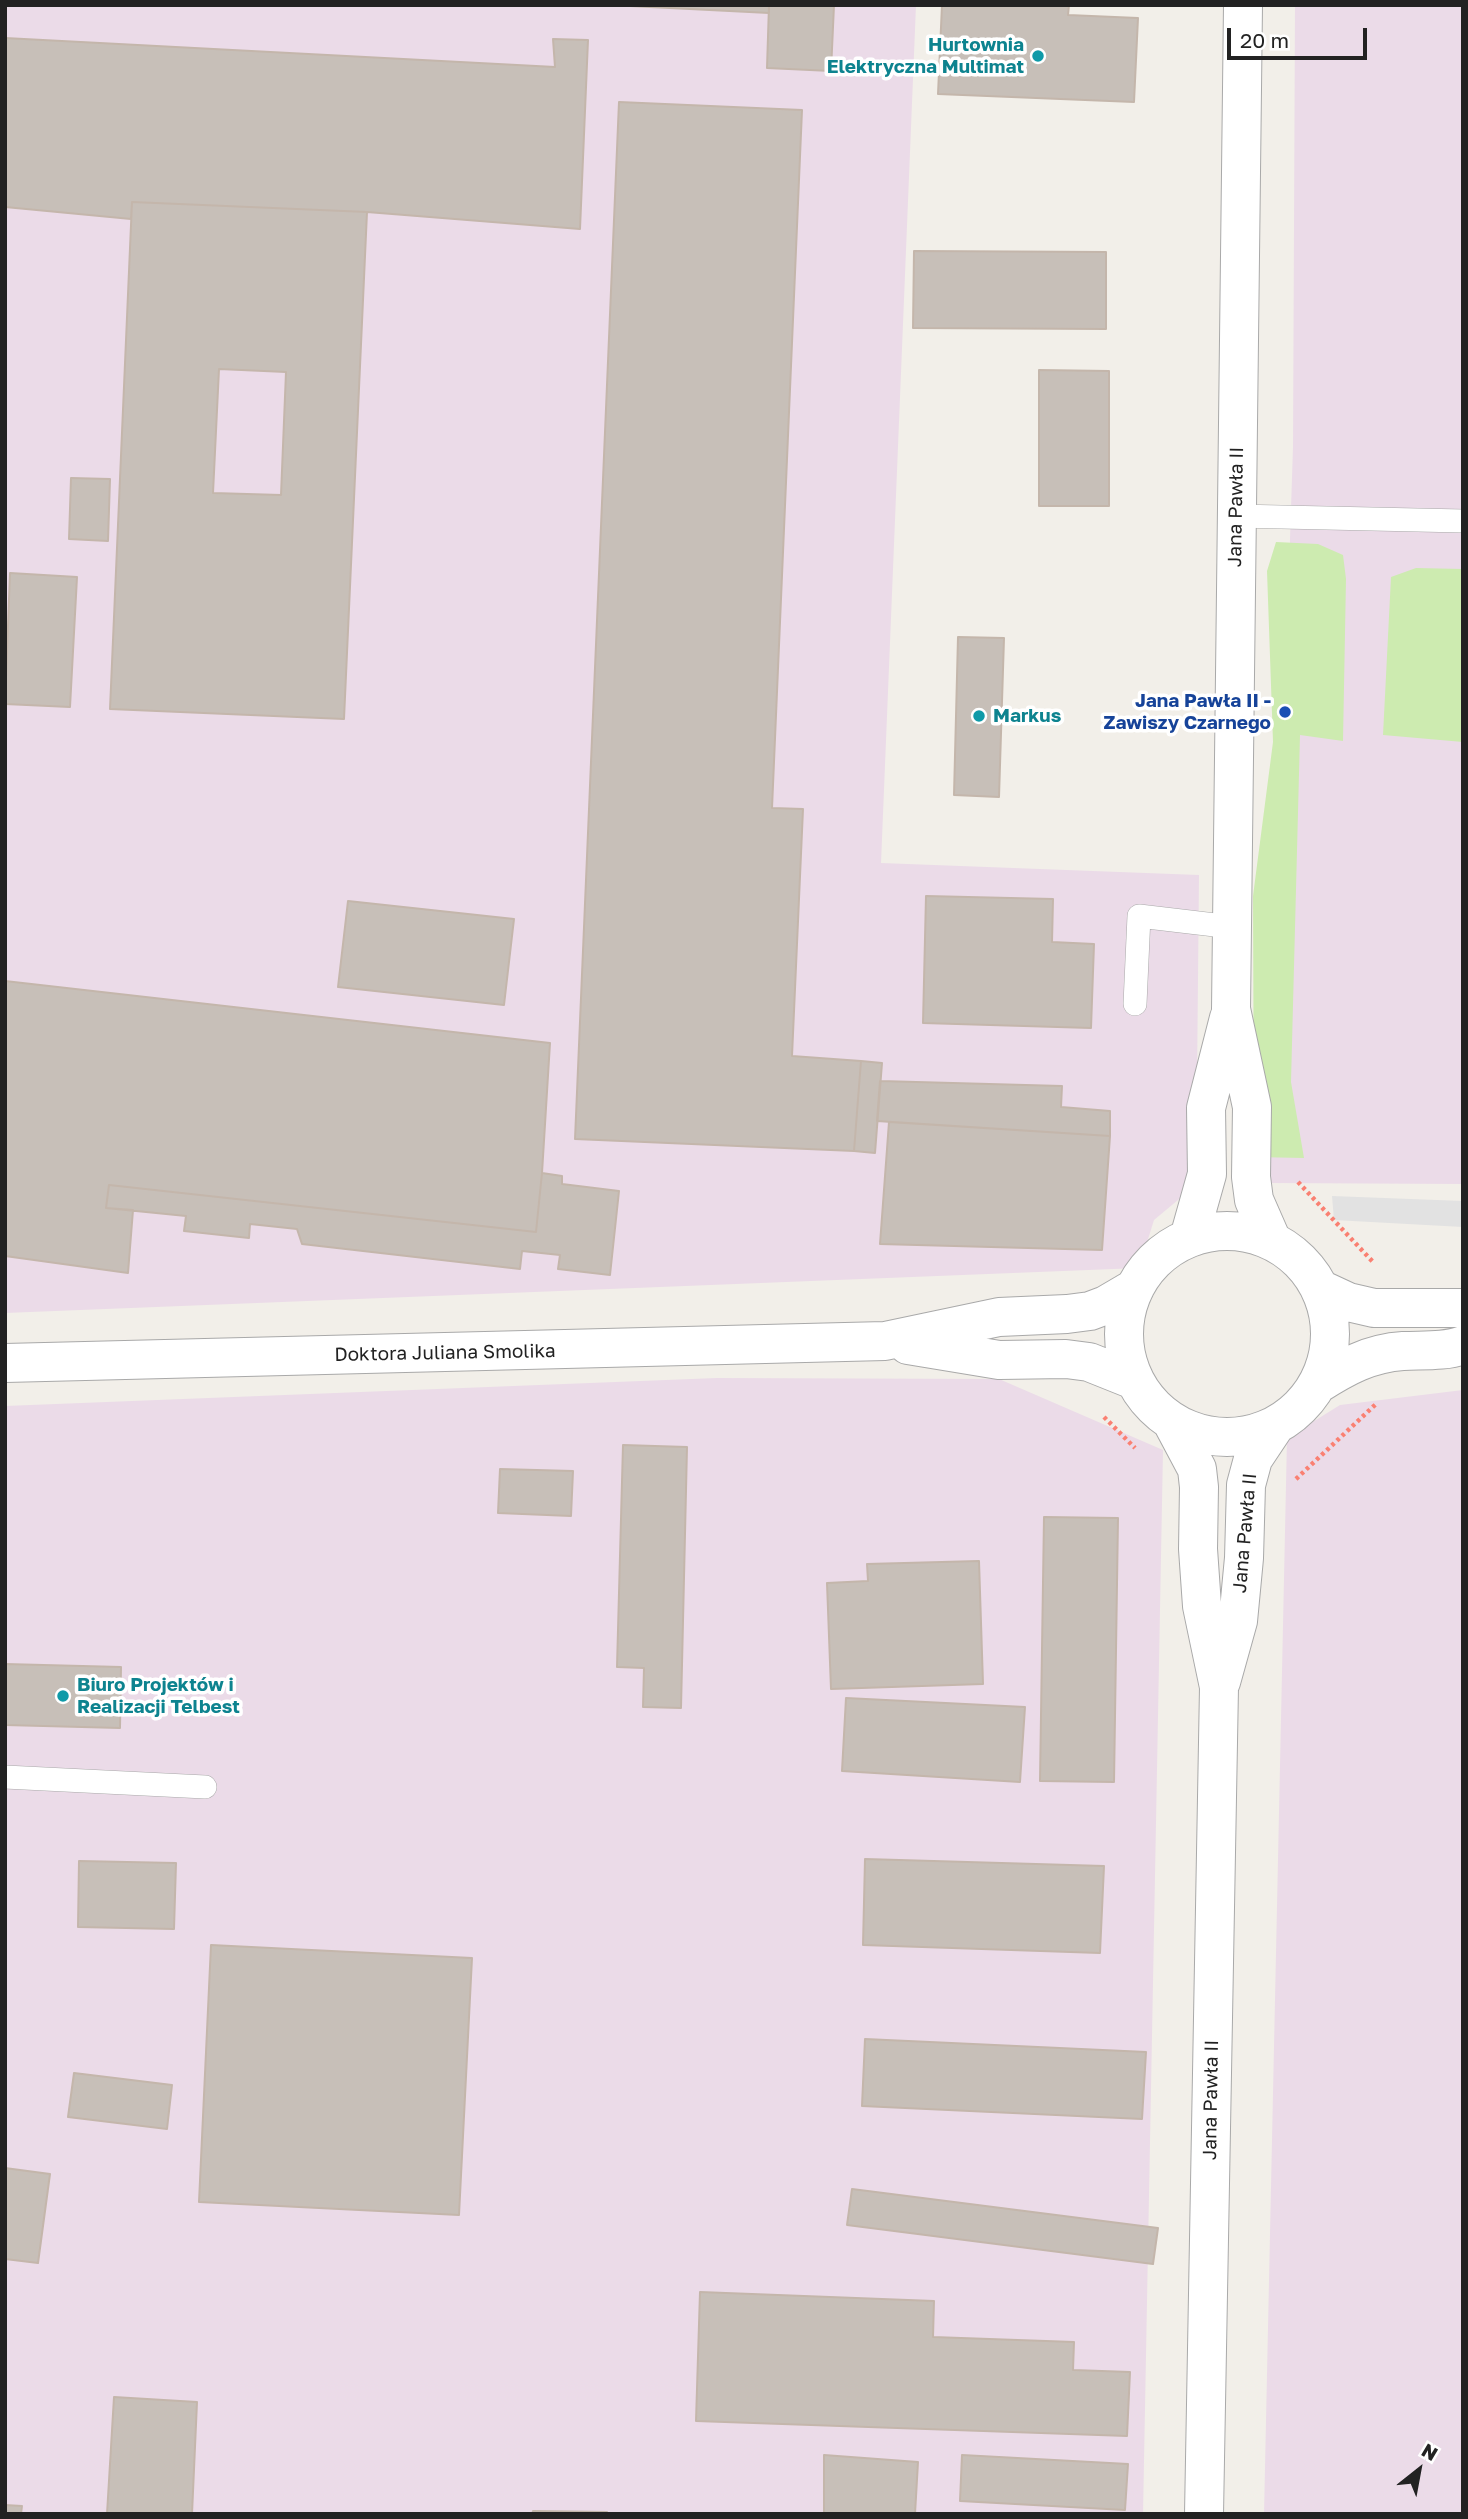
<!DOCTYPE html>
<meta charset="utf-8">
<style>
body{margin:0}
#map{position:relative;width:1468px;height:2519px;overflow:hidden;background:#f2efe9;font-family:"Golos Text",sans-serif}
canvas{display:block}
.frame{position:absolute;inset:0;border:7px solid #222;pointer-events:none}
.north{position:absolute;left:1384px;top:2435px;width:70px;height:70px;-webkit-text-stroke:5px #fff;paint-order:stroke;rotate:31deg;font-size:19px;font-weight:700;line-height:28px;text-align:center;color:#222}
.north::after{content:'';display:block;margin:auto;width:24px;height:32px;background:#222;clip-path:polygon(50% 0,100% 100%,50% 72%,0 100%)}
.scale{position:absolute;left:1227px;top:28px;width:140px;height:32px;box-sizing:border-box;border:4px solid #222;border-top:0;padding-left:9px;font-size:21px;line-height:24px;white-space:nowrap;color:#222;-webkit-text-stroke:5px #fff;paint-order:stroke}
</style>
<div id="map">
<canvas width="1468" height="2519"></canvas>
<div class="frame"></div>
<div class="north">N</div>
<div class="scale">20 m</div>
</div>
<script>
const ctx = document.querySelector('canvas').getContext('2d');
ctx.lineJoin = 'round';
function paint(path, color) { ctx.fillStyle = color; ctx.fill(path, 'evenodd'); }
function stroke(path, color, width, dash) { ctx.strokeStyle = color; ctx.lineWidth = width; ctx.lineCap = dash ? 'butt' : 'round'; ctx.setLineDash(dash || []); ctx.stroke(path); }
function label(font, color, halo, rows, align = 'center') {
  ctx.font = font + ' "Golos Text",sans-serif'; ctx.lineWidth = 7; ctx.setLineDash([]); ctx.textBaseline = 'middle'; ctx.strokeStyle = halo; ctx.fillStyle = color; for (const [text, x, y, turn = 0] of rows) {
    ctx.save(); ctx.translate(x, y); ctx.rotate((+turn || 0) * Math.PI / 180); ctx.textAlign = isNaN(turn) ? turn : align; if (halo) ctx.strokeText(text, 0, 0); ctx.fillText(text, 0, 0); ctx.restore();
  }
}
paint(new Path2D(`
 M5,5H916L881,863L1199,875L1196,1185L1154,1220L1139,1268L5,1313Z
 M1295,5H1463V1184L1269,1183L1293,447Z
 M717,1378L999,1379L1163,1450L1143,2514H5V1406Z
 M1463,1390V2514H1264L1287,1438L1340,1405Z`), '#ebdbe8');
paint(new Path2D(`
 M1276,542L1318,544L1343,555L1346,579L1343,741L1300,735L1291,1082L1304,1158L1254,1157L1253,896L1273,742L1267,571Z
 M1416,568L1463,569V742L1383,735L1391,577Z`), '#cdebb0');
paint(new Path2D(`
 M1332,1196L1463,1201V1227L1334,1220Z`), '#e2e2e2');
const building = new Path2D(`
 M610,5H769V13Z
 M769,5H834L831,71L767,68Z
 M942,5H1069L1068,15L1138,18L1134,102L938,94Z
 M5,38L555,67L553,39L588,40L580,229L367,212L132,202L131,219L5,207Z
 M619,102L802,110L772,808L803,809L792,1056L861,1061L854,1151L575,1139Z
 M132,202L367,212L344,719L110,709ZM219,369L286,372L281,495L213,493Z
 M914,251L1106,252V329L913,328Z
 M1039,370L1109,371V506H1039Z
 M71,478L110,479L108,541L69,539Z
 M10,573L77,577L70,707L5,704Z
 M958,637L1004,638L999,797L954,795Z
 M926,896L1053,899L1052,942L1094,944L1091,1028L923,1023Z
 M348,901L514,919L504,1005L338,987Z
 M5,981L550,1043L542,1173L536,1232L109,1185L106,1208L133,1210L128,1273L5,1256Z
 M861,1061L882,1063L875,1153L854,1151Z
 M880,1081L1062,1086L1061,1107L1110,1111V1136L877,1121Z
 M889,1122L1110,1136L1102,1250L880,1244Z
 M542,1173L562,1176V1184L619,1191L610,1275L558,1269L560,1255L522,1251L520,1269L302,1244L297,1229L250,1224L249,1238L184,1231L186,1216L106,1208L109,1185L536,1232Z
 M623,1445L687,1447L681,1708L643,1707L644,1668L617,1667Z
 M500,1469L573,1471L571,1516L498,1513Z
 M1044,1517L1118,1518L1114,1782L1040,1781Z
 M979,1561L983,1684L831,1689L827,1583L868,1581L867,1564Z
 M5,1664L121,1667L120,1728L5,1725Z
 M846,1698L1025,1707L1020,1782L842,1771Z
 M865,1859L1104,1866L1100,1953L863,1945Z
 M79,1861L176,1863L174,1929L78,1927Z
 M211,1945L472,1958L459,2215L199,2202Z
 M865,2039L1146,2052L1142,2119L862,2106Z
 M74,2073L172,2085L167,2129L68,2117Z
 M5,2168L50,2174L38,2263L5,2259Z
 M852,2189L1158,2228L1153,2264L847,2225Z
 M700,2292L934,2301L933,2337L1074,2342L1073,2370L1130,2372L1127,2436L696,2421Z
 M114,2397L197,2402L192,2514H107Z
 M824,2455L918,2462L915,2514H824Z
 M962,2455L1128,2464L1125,2510L960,2501Z
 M5,2505L22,2506L21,2514H5Z
 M533,2511L607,2512V2514H532Z`);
paint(building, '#c7bfb8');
stroke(building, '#c4b6ab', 2);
const lane = new Path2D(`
 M1236,516L1463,521
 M1135,1004L1139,916L1232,927
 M5,1777L205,1787`);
const street = new Path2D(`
 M1243,5L1231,1009L1252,1107L1251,1177L1254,1200L1272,1241
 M1124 1334a103 103 0 1 1 206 0a103 103 0 1 1-206 0Z
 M1189,1238L1207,1174L1206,1108L1229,1018
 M1320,1289L1348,1302L1374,1308H1463
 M908,1345L999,1360L1066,1359L1089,1362L1134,1380
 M5,1363L885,1341L999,1317L1067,1314L1090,1311L1106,1305L1135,1288
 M1318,1384C1345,1367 1370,1353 1403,1351C1423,1350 1444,1352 1463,1345
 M1172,1422L1197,1469L1199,1487L1198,1549L1202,1606L1219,1687L1204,2514
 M1221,1682L1238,1621L1244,1558L1246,1485L1253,1459L1275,1426`);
stroke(lane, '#a9a9a9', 24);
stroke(street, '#a9a9a9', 40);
stroke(new Path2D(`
 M1298,1182L1373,1262
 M1104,1417L1135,1448
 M1296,1479L1376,1404`), '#fa8072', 4.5, [3.5, 3.5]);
stroke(lane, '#fff', 23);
stroke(street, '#fff', 38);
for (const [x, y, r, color] of [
 [1038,56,7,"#0f9aa8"],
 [1285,712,7,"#1a4fb4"],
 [979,716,7,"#0f9aa8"],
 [63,1696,7,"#0f9aa8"]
]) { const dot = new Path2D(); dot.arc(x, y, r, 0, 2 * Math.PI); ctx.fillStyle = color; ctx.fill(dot); stroke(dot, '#fff', 2.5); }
label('bold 19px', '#0d838f', '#fff', [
 ["Hurtownia",1024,45,"right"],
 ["Elektryczna Multimat",1024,67,"right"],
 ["Markus",993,716],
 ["Biuro Projektów i",77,1685],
 ["Realizacji Telbest",77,1707]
], 'left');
label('19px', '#222', '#fff', [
 ["Jana Pawła II",1236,507,-89],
 ["Doktora Juliana Smolika",445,1353,-1],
 ["Jana Pawła II",1245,1533,-85],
 ["Jana Pawła II",1211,2100,-89]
]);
label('bold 19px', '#164399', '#fff', [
 ["Jana Pawła II -",1271,701],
 ["Zawiszy Czarnego",1271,723]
], 'right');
</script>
